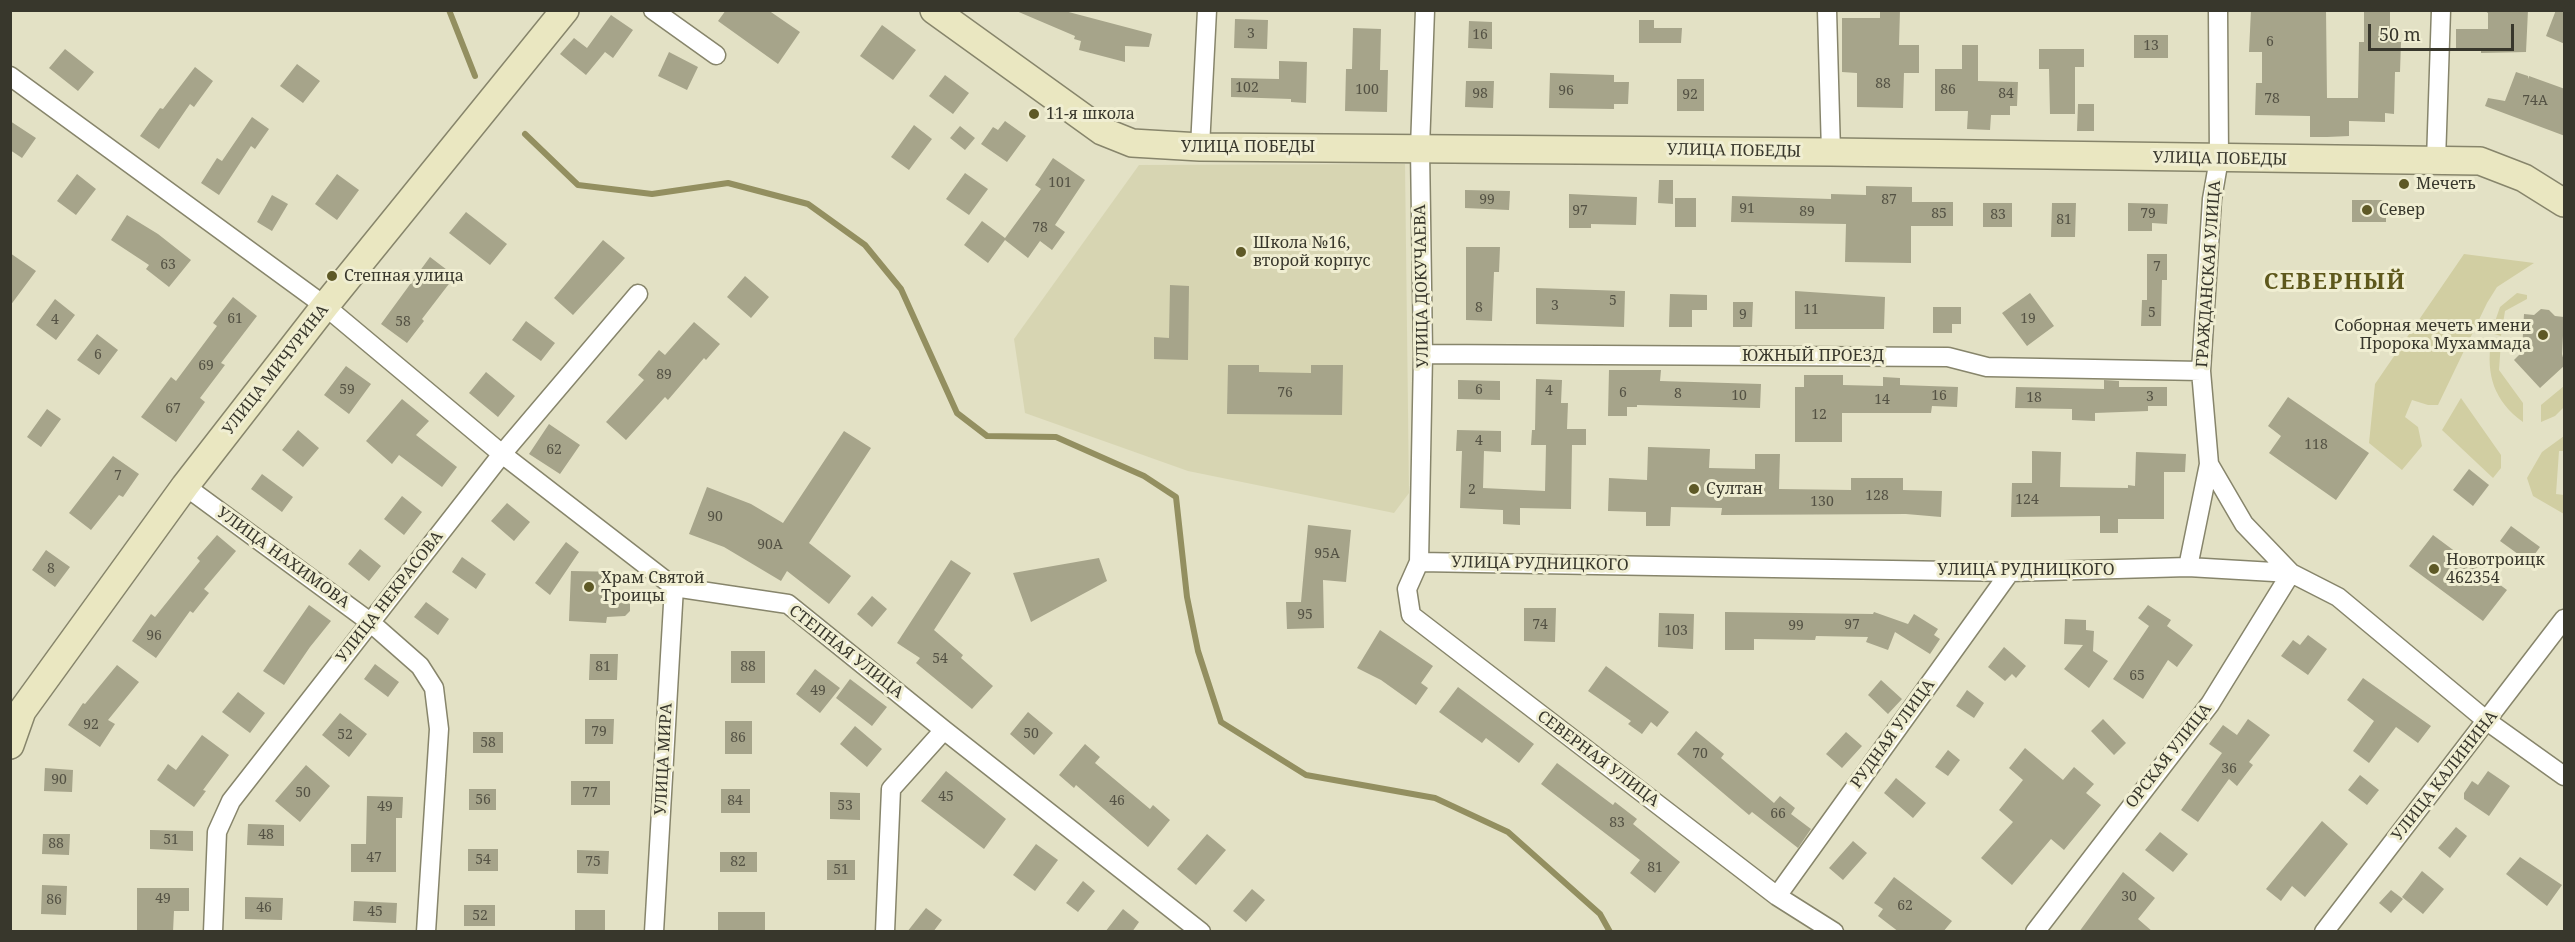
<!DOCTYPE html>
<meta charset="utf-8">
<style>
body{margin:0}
#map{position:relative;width:2575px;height:942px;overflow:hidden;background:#e3e1c5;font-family:"Noto Serif",serif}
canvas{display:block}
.frame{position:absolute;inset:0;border:12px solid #38372c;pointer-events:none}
.scale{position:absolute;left:2368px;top:24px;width:146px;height:27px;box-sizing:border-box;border:3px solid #38372c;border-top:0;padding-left:8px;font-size:18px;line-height:21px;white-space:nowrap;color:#38372c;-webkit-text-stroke:4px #f0eed2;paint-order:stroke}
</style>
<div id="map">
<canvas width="2575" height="942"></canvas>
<div class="frame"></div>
<div class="scale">50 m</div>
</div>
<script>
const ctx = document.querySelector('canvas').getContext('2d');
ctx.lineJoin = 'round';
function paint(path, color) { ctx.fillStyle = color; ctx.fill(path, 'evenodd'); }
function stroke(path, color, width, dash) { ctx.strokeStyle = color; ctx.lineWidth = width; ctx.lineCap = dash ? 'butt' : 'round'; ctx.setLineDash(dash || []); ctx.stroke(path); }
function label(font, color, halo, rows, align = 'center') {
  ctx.font = font + ' "Noto Serif",serif'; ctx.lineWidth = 6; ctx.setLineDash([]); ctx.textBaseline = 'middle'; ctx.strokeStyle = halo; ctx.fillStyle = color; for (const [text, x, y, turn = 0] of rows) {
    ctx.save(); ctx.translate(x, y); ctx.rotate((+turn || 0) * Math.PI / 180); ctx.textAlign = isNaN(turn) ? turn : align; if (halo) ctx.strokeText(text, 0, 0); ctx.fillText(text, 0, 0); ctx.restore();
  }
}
paint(new Path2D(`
 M1405,164L1409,493L1394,513L1188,471L1025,413L1014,339L1139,165Z`), '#d7d5b2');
paint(new Path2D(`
 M2464,254L2534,263L2497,287L2487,303L2438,405H2428L2412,400L2405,417L2418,427L2422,446L2402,470L2369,443L2375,384Z
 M2517,293L2527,295V299L2505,311L2501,336L2491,333L2500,307Z
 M2491,341L2501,342L2499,370L2523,403V422C2494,401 2486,375 2491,341Z
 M2564,386V407L2555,416L2541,422V405Z
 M2461,398L2501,455V468L2493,478L2442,430Z
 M2564,436V451H2559L2556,494L2564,495V514L2533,496L2527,478L2542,452Z`), '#d1cea2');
stroke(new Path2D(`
 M449,10L475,76
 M525,134L578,185L652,194L728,183L808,204L865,245L901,289L957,413L987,436L1056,437L1144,476L1176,497L1187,597L1198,651L1221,722L1306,775L1435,798L1508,832L1600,914L1610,932`), '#938f60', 6);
paint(new Path2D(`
 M726,10H768L800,32L778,64L718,21Z
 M1014,10H1061L1152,34L1149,47L1125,46V62L1079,50L1081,41L1074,39L1075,36Z
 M1880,10H1900L1899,45H1919V73H1904L1903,108L1857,107V73L1842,72V18H1880Z
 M2251,10H2326L2327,98H2358L2359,42H2364V10H2390V42H2401L2400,72H2395L2394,114L2385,113V122L2349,121V136L2327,137H2310V116L2255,115L2256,83H2262V52H2249Z
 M2484,10H2528L2526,52L2481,53V48H2456V29H2488V13Z
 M2556,10H2565V44L2546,36Z
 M611,15L633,30L613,58L605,52L586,75L560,54L574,38L587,48Z
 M1235,19L1268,20L1267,49L1234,48Z
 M1639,20H1654V28H1682L1681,43H1639Z
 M1469,21L1492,22V49L1468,48Z
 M882,25L916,50L893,80L860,56Z
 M1353,28L1381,29L1380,70H1388L1387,112L1345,111L1346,69H1352Z
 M2134,35H2168V58H2134Z
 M1962,45H1978V81L2018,82L2017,106H2010V115H1991L1990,130L1967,129L1968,111H1935V69H1962Z
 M65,49L94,72L78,91L49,68Z
 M2039,49H2084V67H2075V114H2050L2049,69H2039Z
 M669,52L698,67L687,90L658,76Z
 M1279,61L1307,62L1306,103L1291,102V99L1231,97V78L1279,79Z
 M297,64L320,81L303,103L280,86Z
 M195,67L213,81L194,107L190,104L159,149L140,136L160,108L163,109Z
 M2516,72L2528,76V79L2529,76L2565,89V136L2485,106L2488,98L2505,101Z
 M1550,73L1614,75V82H1629L1628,104H1614V109L1549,108Z
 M945,75L969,93L953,114L929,96Z
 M1677,79H1704V111H1677Z
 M1466,81H1494L1493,108L1465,107Z
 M2078,104H2094V131H2077Z
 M252,117L269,129L255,149L251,146L219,195L201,183L217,158L222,161Z
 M10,121L36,138L22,158L10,150Z
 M1005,121L1026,136L1007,162L981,144L993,127L998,130Z
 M914,125L932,139L909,170L891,157Z
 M960,126L975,138L965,150L950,138Z
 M1053,158L1085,180L1055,225L1065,232L1052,250L1040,241L1028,258L1005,240L988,263L964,245L982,221L1005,238L1041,189L1035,185Z
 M965,173L988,189L969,215L946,199Z
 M77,174L96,189L76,215L57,201Z
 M337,174L359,190L337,220L315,204Z
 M1659,180H1673V204L1658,203Z
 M1866,186L1912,187V202H1953V226H1911V263L1845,262L1846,224L1731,222L1732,196L1831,199V194L1866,195Z
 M1465,190L1510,191L1509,210L1465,208Z
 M1569,194L1637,197L1636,225L1591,224V228H1569Z
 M272,195L288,204L272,231L257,222Z
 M1675,198H1696V227H1675Z
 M2352,200H2386V222H2352Z
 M1983,203H2012V227H1983Z
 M2052,203H2076L2075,237H2051Z
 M2128,203L2168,204L2167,224L2152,223V231H2128Z
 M466,212L507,244L490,265L449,233Z
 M127,215L158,234L191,260L169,287L146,269L149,265L111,240Z
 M603,240L625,258L573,315L554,298Z
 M1466,247H1500L1499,272H1494L1492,321L1466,320Z
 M10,253L36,271L10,306Z
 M2147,254H2167V280H2162L2161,326H2141L2142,300H2147Z
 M430,257L455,276L422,319L424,321L407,343L381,324Z
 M745,276L769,297L751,318L727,297Z
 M1170,285L1189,286L1188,360L1154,359V337L1169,338Z
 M1536,288L1625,291L1624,327L1536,324Z
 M1795,291L1885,297L1884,329H1795Z
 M2030,293L2054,326L2027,346L2002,313Z
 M1670,294L1707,295V310H1692V327H1669Z
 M233,297L257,316L221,363L225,365L200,398L205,402L176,442L141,417L171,377L176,381L217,326L213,323Z
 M55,299L75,315L56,340L36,325Z
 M1733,302H1753L1752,327H1733Z
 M1933,307H1961V324H1952V333H1933Z
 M2541,309L2549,310L2555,316L2564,317L2562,354L2565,365L2540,388L2514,360L2522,352L2524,314L2534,315Z
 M526,321L555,343L541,361L512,340Z
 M694,322L720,344L706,360L704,358L668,400L665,397L626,440L606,422L644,380L638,375L659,350L665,355Z
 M97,334L118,350L99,375L77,360Z
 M1228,365H1259V372L1311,373V365H1343L1342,415L1227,414Z
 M346,366L371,384L349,414L324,395Z
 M1609,370H1661L1660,381L1761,384L1760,408L1637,405V407H1627V416H1608Z
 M486,372L515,396L498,417L469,393Z
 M1804,375H1843V385L1883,386V377L1900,378V385L1958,387L1957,407L1932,406L1931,413H1842V442H1795V387H1804Z
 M1536,379L1562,380L1561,403H1568L1567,429H1586V445H1572L1571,509L1520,508V525L1503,524V510L1460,508L1462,451H1456L1457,430L1501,431V452L1484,451L1483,488L1545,491L1546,445H1531L1532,430H1535Z
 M1458,380L1500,381V400L1458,399Z
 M2104,380L2119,381V387H2167V406H2148V411L2095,413V421L2072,420V409L2015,408L2016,387L2104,389Z
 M2288,397L2369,453L2336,500L2269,453L2281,436L2268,426Z
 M402,399L429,421L416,435L457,467L442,487L399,455L392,464L366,441Z
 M47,409L61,419L41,447L27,437Z
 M549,424L580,445L560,474L529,454Z
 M298,430L319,448L303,467L282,450Z
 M844,431L871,448L809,543L851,576L829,604L787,571L781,581L724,547L689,534L707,487L751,504L783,523Z
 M1648,447L1710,449L1709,468L1755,469V454H1780L1779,489L1851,490V478H1903V490L1942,491L1941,517L1906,514L1721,515L1722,508L1671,507L1670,526H1646V512L1608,511L1609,478L1647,480Z
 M2032,451L2061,452L2060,487L2128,488V485L2135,486L2136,452L2186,454L2185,472H2164V519H2118V533H2100V516L2011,517L2012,483H2032Z
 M113,456L139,474L123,497L119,495L91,530L69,513Z
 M2469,469L2489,485L2473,506L2453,490Z
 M262,474L293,497L282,512L251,489Z
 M402,496L422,512L404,535L384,519Z
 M507,503L530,522L514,541L491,521Z
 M1308,525L1351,530L1346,582L1323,580L1324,628L1287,629L1286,602H1301Z
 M2511,526L2540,547L2529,562L2500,541Z
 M217,535L236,551L204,589L209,593L193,613L190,611L156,658L132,641L151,614L155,617L200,561L197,558Z
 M2433,535L2507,590L2483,621L2409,566Z
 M566,542L579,552L550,595L535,583Z
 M360,549L381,566L369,581L348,564Z
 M46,550L70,567L55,587L32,570Z
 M462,557L486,574L476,589L452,572Z
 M1099,558L1107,581L1031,622L1013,573Z
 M951,560L971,573L934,630L963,655L961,658L993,686L972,709L916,663L920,658L897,643Z
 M571,571L624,572L612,588L630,599V611L625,616L607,617L606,623L569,621Z
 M872,596L887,609L872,627L857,614Z
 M426,602L449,619L438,635L414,617Z
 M309,605L331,621L310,647L284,685L263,671Z
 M2148,605L2171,620L2167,626L2193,645L2177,667L2168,660L2143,699L2113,679L2149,626L2138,618Z
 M1524,608H1556L1555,642L1524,641Z
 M1725,612L1873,614L1874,612L1908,624L1914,614L1938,629L1934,635L1940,639L1930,654L1895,632L1888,650L1866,642L1868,637L1816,636L1815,640L1754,639V650H1725Z
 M1659,613L1694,614L1693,649L1658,647Z
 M2065,619L2086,620V630L2094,631L2093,651L2108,661L2089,688L2064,669L2083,645L2064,644Z
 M1380,630L1433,666L1421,683L1428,688L1416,705L1381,680L1357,668Z
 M2308,635L2327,649L2308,675L2281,656L2293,640L2300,645Z
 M2004,647L2026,666L2016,678L2012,674L2005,681L1988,667Z
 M731,651H765V683H731Z
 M590,654H618L617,680H589Z
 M375,664L399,682L388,697L364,679Z
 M117,665L139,682L108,720L115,724L100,747L68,725L83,703L85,704Z
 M1606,666L1669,712L1657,727L1651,722L1642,734L1628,724L1631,721L1588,691Z
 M815,669L840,688L820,713L796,694Z
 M2363,678L2431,726L2418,743L2396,727L2369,763L2353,751L2374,721L2347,700Z
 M850,679L887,707L872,726L836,698Z
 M1881,680L1902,699L1888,714L1868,695Z
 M1458,687L1534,744L1519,763L1486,738L1482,743L1439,712Z
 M1967,690L1984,703L1974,718L1956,706Z
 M238,692L265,713L250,733L222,712Z
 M1028,712L1053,733L1034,755L1010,734Z
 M340,713L367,734L349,757L322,735Z
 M585,719H614L613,744H585Z
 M2103,719L2126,743L2114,755L2091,731Z
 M2248,719L2270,735L2249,762L2253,765L2237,786L2229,779L2198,822L2181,810L2222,753L2209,744L2223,725L2237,735Z
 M725,721H752V754H725Z
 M855,726L882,749L867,767L840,744Z
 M1696,731L1724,754L1721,758L1774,803L1780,796L1795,808L1791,814L1811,829L1798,848L1752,812L1749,815L1677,754Z
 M473,732H503V753H473Z
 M1846,732L1862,746L1842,768L1826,754Z
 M202,735L229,755L203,790L206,791L194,807L157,780L168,764L176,770Z
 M1085,744L1100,757L1095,763L1150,809L1153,805L1170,820L1148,847L1076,785L1074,788L1059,775Z
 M2025,748L2063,780L2074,767L2094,784L2086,793L2101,805L2064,850L2051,839L2012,885L1981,858L2013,822L1999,810L2023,780L2009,768Z
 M1948,750L1960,760L1948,776L1935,767Z
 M1557,763L1613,805L1615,802L1637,819L1633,824L1680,862L1655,893L1630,873L1640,860L1541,784Z
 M306,765L330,786L300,822L275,801Z
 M45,768L73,770L72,792L44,791Z
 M946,771L1006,819L984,849L921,801Z
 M2488,771L2510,786L2489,816L2464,799V793L2472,781L2478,785Z
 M2360,775L2379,790L2367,805L2348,790Z
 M1896,778L1926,803L1913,818L1884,793Z
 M571,781H610V805H571Z
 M469,789H496V810H469Z
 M721,789H750V813H721Z
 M830,792L860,793V820L830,819Z
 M367,796L403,797L402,818H396V872H351V844H366Z
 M2322,821L2348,844L2305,897L2292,886L2281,901L2266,889Z
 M248,824L284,825V846L247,845Z
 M2456,827L2467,836L2450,858L2438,848Z
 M150,830L193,831V851L150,849Z
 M2160,832L2188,854L2173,872L2145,850Z
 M43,834H70L69,855L42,854Z
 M1207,834L1226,850L1196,885L1177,869Z
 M1853,841L1867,853L1843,880L1829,868Z
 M1036,844L1058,860L1035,891L1013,875Z
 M468,849H498V871H468Z
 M577,850L609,851L608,874L577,873Z
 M720,852H757V872H720Z
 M2520,857L2562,885L2547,906L2506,874Z
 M827,860H855V880H827Z
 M2422,871L2444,889L2423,914L2402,897Z
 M2123,872L2155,898L2138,919L2153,932H2079Z
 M1894,877L1952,921L1943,932H1899L1878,916L1883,909L1874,903Z
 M1083,881L1095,891L1078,912L1066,903Z
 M42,885L67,886L66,915L41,914Z
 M137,888H189V911H174L173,932H137Z
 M1252,889L1265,900L1246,922L1233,911Z
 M2391,890L2403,899L2391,913L2379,903Z
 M245,897L283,898L282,920L245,919Z
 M354,901L397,903L396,923L353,921Z
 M464,905H495V926H464Z
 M926,908L942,920L933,932H907Z
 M1123,909L1139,922L1132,932H1105Z
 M575,910H605V931H575Z
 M718,912H765V932H718Z`), '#a6a48a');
const street = new Path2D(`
 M653,10L716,55
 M1425,10L1420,148L1423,354L1419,562L1407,589L1411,615L1777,896L1834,932
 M1827,10L1831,152
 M10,76L325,306L502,454L674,587L788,604L944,730L1201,932
 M1200,147L1207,10
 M2436,161L2441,10
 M1423,354L1948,357L1987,367L2201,371
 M185,486L370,622L420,666L434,688L439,729L426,932
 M1419,562L2010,572L2188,567L2291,573L2338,597L2487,721L2564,776
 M2188,567L2209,464L2201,371L2212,199L2219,159L2218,10
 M1777,896L2010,572
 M213,932L217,832L231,801L502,454L638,294
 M654,932L674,587
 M885,932L891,789L944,730
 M2035,932L2210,704L2291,573L2244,524L2209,464
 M2324,932L2564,619`);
const secondary = new Path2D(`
 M934,10L1102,131L1132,143L1200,147L1831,152L2480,161L2524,178L2564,203
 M10,745L22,711L185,486L325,306L565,10`);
stroke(street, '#87856b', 21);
stroke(secondary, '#87856b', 30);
stroke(street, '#fff', 18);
stroke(secondary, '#eae7c1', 27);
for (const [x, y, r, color] of [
 [1034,114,6,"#5e5926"],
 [2404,184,6,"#5e5926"],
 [2367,210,6,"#5e5926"],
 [1241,252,6,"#5e5926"],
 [332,276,6,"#5e5926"],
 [2543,335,6,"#5e5926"],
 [1694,489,6,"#5e5926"],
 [2434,569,6,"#5e5926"],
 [589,587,6,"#5e5926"]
]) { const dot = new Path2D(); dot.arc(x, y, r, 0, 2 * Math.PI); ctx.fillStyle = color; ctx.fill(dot); stroke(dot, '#f0eed2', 2); }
label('14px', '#545244', null, [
 ["3",1251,34],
 ["16",1480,35],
 ["6",2270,42],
 ["13",2151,46],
 ["88",1883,84],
 ["102",1247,88],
 ["100",1367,90],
 ["86",1948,90],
 ["96",1566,91],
 ["98",1480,94],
 ["84",2006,94],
 ["92",1690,95],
 ["78",2272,99],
 ["74А",2535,101],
 ["101",1060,183],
 ["99",1487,200],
 ["87",1889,200],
 ["91",1747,209],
 ["97",1580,211],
 ["89",1807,212],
 ["85",1939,214],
 ["79",2148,214],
 ["83",1998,215],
 ["81",2064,220],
 ["78",1040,228],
 ["63",168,265],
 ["7",2157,267],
 ["5",1613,301],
 ["3",1555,306],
 ["8",1479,308],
 ["11",1811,310],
 ["5",2152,313],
 ["9",1743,315],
 ["61",235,319],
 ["19",2028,319],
 ["4",55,320],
 ["58",403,322],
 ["6",98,355],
 ["69",206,366],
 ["89",664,375],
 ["59",347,390],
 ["6",1479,390],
 ["4",1549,391],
 ["76",1285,393],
 ["6",1623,393],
 ["8",1678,394],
 ["10",1739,396],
 ["16",1939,396],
 ["3",2150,397],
 ["18",2034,398],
 ["14",1882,400],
 ["67",173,409],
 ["12",1819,415],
 ["4",1479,441],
 ["118",2316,445],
 ["62",554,450],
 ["7",118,476],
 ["2",1472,490],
 ["128",1877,496],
 ["124",2027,500],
 ["130",1822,502],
 ["90",715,517],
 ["90А",770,545],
 ["95А",1327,554],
 ["8",51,569],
 ["95",1305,615],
 ["74",1540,625],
 ["97",1852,625],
 ["99",1796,626],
 ["103",1676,631],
 ["96",154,636],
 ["54",940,659],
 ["81",603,667],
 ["88",748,667],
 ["65",2137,676],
 ["49",818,691],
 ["92",91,725],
 ["79",599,732],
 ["50",1031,734],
 ["52",345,735],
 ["86",738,738],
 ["58",488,743],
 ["70",1700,754],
 ["36",2229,769],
 ["90",59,780],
 ["50",303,793],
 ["77",590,793],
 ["45",946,797],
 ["56",483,800],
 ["84",735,801],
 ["46",1117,801],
 ["53",845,806],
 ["49",385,807],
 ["66",1778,814],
 ["83",1617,823],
 ["48",266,835],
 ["51",171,840],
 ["88",56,844],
 ["47",374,858],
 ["54",483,860],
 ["75",593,862],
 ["82",738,862],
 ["81",1655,868],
 ["51",841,870],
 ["30",2129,897],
 ["49",163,899],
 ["86",54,900],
 ["62",1905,906],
 ["46",264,908],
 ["45",375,912],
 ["52",480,916]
]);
label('16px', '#38372c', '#f0eed2', [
 ["11-я школа",1046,114],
 ["Мечеть",2416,184],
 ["Север",2379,210],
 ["Школа №16,",1253,243],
 ["второй корпус",1253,261],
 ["Степная улица",344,276],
 ["Соборная мечеть имени",2531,326,"right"],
 ["Пророка Мухаммада",2531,344,"right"],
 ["Султан",1706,489],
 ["Новотроицк",2446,560],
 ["462354",2446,578],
 ["Храм Святой",601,578],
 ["Троицы",601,596]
], 'left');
label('16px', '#38372c', '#f0eed2', [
 ["УЛИЦА ПОБЕДЫ",1248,147],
 ["УЛИЦА ПОБЕДЫ",1734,151,1],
 ["УЛИЦА ПОБЕДЫ",2220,159,1],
 ["ГРАЖДАНСКАЯ УЛИЦА",2209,274,-86],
 ["УЛИЦА ДОКУЧАЕВА",1422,286,-91],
 ["ЮЖНЫЙ ПРОЕЗД",1813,356],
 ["УЛИЦА МИЧУРИНА",276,370,-52],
 ["УЛИЦА НАХИМОВА",283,558,36],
 ["УЛИЦА РУДНИЦКОГО",1540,564,1],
 ["УЛИЦА РУДНИЦКОГО",2026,570],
 ["УЛИЦА НЕКРАСОВА",390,597,-52],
 ["СТЕПНАЯ УЛИЦА",846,652,38],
 ["РУДНАЯ УЛИЦА",1893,734,-54],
 ["ОРСКАЯ УЛИЦА",2169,756,-52],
 ["УЛИЦА МИРА",664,759,-87],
 ["СЕВЕРНАЯ УЛИЦА",1598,759,37],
 ["УЛИЦА КАЛИНИНА",2445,776,-52]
]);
ctx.letterSpacing = '1.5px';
label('bold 22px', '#5e581c', '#f0eed2', [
 ["СЕВЕРНЫЙ",2335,283]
]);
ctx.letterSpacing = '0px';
</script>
